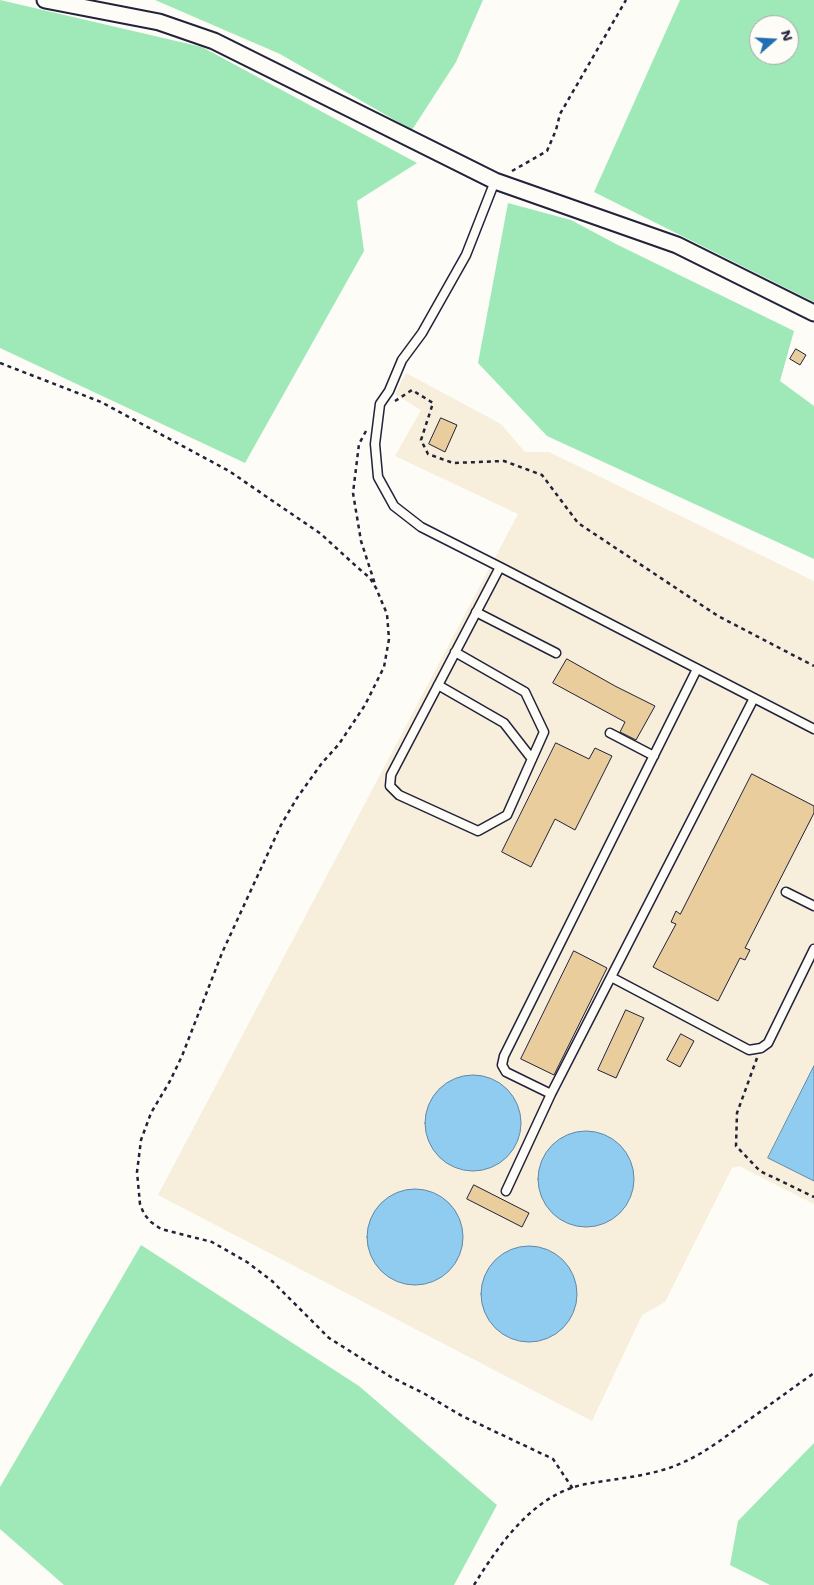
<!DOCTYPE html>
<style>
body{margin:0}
#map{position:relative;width:814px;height:1585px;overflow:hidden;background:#fdfcf7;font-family:"Shantell Sans",sans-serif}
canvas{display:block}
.north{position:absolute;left:749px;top:15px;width:50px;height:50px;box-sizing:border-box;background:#fdfcf7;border:1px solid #a5a5ac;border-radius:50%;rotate:71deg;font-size:14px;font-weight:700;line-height:20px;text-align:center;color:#22223b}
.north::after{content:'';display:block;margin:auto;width:18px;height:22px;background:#1f6fb2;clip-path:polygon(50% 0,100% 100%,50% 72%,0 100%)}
</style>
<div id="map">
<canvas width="814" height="1585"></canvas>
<div class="north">N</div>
</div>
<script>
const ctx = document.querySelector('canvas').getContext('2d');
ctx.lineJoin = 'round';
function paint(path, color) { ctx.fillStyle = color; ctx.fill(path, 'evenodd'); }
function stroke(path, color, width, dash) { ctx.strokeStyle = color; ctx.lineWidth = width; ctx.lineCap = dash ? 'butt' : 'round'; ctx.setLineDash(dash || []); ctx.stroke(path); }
paint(new Path2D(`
 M406,373L501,424L525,452H549L814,581V1204L739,1166L732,1168L665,1302L642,1315L592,1421L158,1195L518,514L395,456L421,410L395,394Z`), '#f7eedc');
paint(new Path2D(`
 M0,0L202,47L417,163L357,201L364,251L245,463L0,348Z
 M155,0H483L456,62L412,130L280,54Z
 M680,0H814V302L594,192ZM759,25H789V55H759Z
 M508,203L571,220L616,244L794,331L780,381L814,406V559L547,436L478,363Z
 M141,1245L359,1386L497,1505L454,1585H64L0,1529V1487Z
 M814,1443V1585H770L730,1565L738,1521Z`), '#9fe9b8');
const water = new Path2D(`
 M814,1066V1181L768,1158Z
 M425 1123a48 48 0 1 1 96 0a48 48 0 1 1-96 0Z
 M538 1179a48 48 0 1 1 96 0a48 48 0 1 1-96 0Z
 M367 1237a48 48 0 1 1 96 0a48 48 0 1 1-96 0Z
 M481 1294a48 48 0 1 1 96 0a48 48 0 1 1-96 0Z`);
paint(water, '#8fccef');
stroke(water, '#6388a7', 1);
const building = new Path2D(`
 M796,349L806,355L800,365L790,359Z
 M441,418L457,425L445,452L429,444Z
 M567,659L615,686L655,706L636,740L620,732L625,722L553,683Z
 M556,743L589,759L595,748L612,756L575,830L555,819L531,867L502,852Z
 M752,774L814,806V813L745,948L750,950L745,960L740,958L718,1001L653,967L676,924L671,922L676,911L680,914Z
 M574,951L607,968L554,1075L521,1059Z
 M626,1010L644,1018L616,1078L598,1070Z
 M681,1034L694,1041L680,1067L667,1060Z
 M474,1185L529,1213L522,1227L467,1199Z`);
paint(building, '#e9cd9d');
stroke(building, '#22223b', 1);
const service = new Path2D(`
 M495,181L466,255L422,333L402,360L389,391L380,404L375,444L378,477L394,506L421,527L500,567
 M476,612L556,653
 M455,652L525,692L544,732L507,815L478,831L399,795L390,786L391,775C427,705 464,636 500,567L814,729
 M438,685L504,723L532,759
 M610,733L654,756
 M786,892L814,906
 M611,977L749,1050L761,1048L768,1043L814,949
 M551,1094L506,1072L502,1065L504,1056L697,669
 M506,1191L551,1094L754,698`);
const minor = new Path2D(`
 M45,0L159,22L214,41L495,181L677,245L814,313`);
stroke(service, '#22223b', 11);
stroke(minor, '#22223b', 19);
stroke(new Path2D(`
 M512,171L547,151L556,130L560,114L626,0
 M0,363L101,402L229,471L321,534L357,567L370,578L376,588L387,614L389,639L384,667L365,705L339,744L322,763L297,798L281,825L222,953L182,1056L170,1081L151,1113L141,1140L137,1172L140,1204L144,1214L151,1222L161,1229L212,1242L247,1262L272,1281L329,1338L391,1377L425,1394L462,1416L553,1459L573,1489
 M395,401L412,390L433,403L421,440L428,454L453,463L504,461L542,475L578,523L718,616L814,666
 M366,431L359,444L353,493L361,541L375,584
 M757,1058L737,1113L736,1146L760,1171L814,1197
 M474,1585C500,1543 534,1494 586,1484C619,1478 656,1476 686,1461C706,1452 725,1437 743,1424C767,1407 790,1390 814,1373`), '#22223b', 2.5, [4, 4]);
stroke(service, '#fdfcf7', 8);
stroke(minor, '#fdfcf7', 15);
</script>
